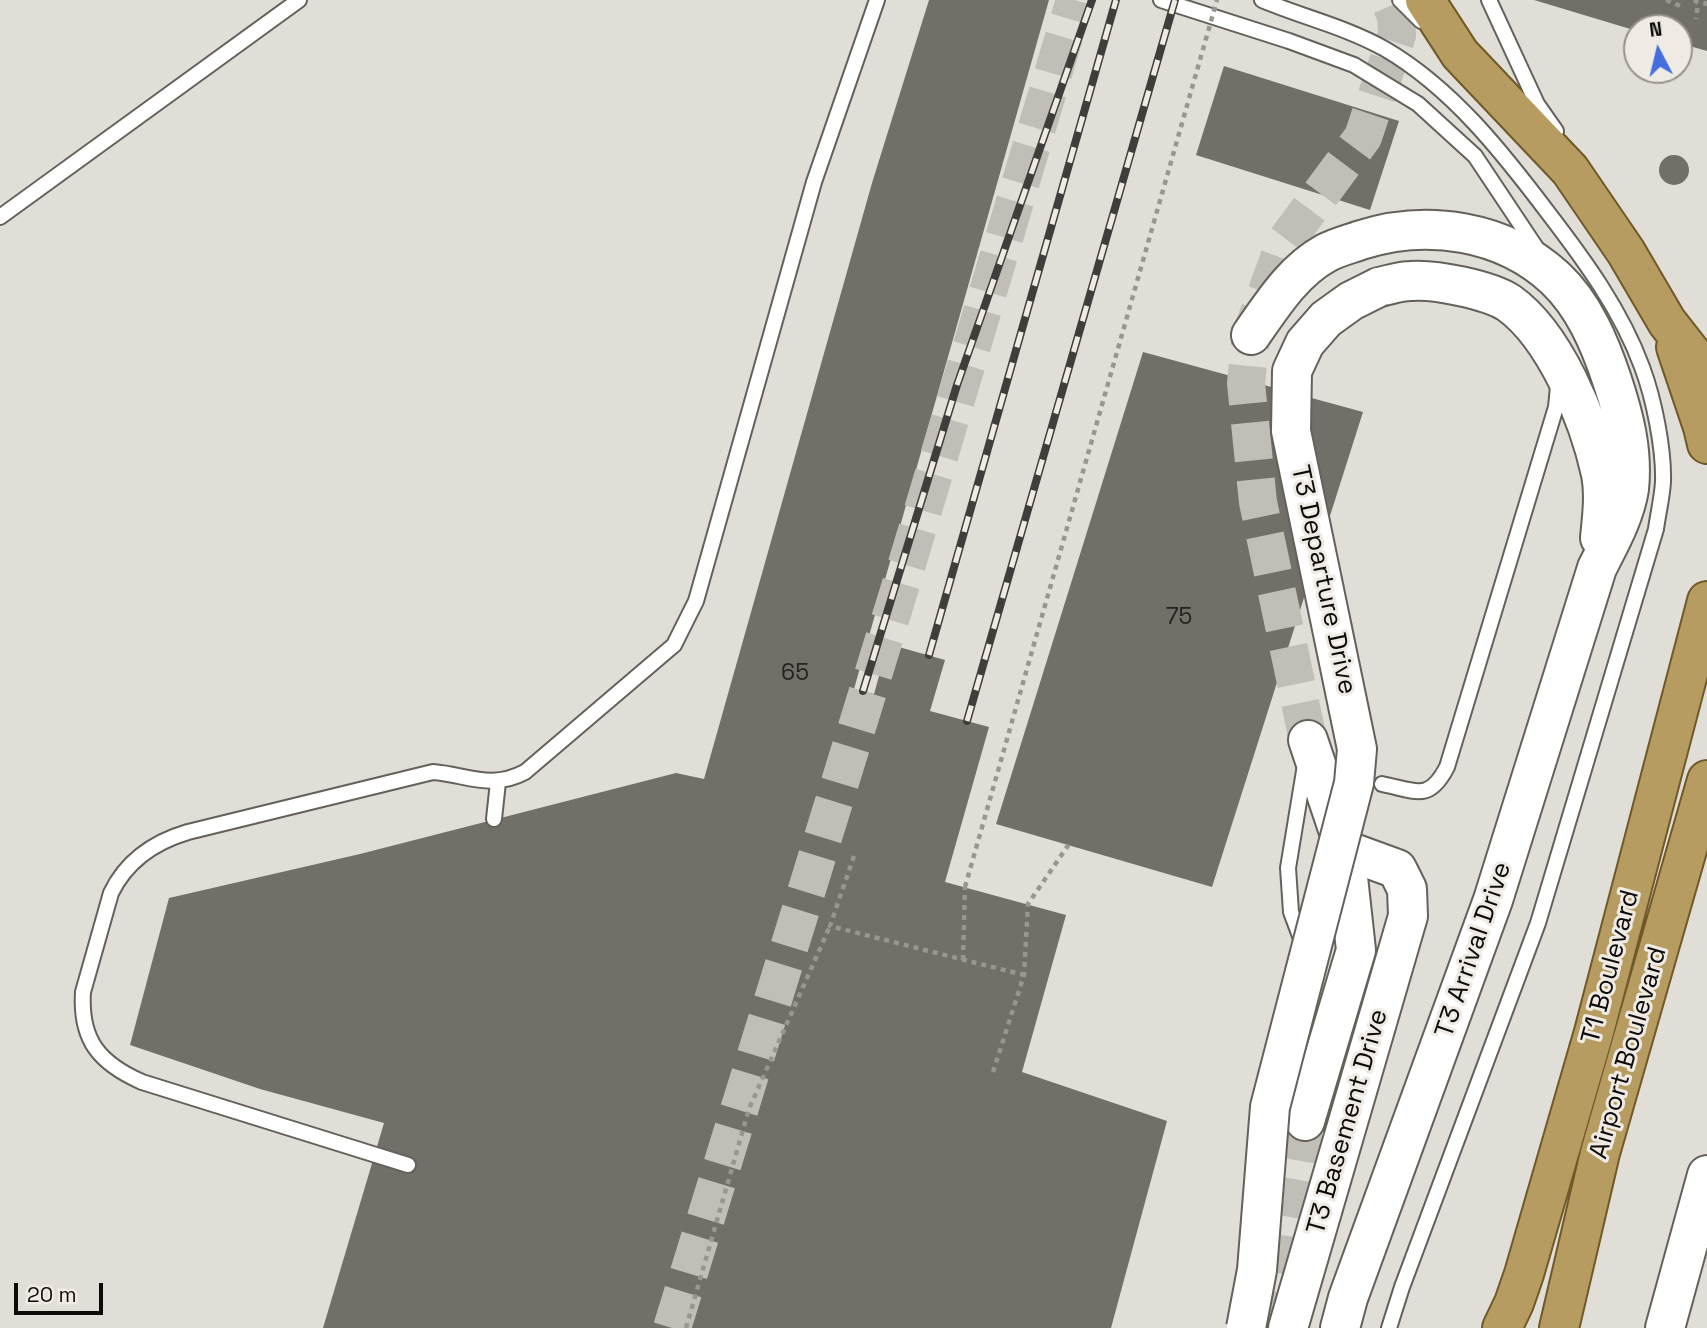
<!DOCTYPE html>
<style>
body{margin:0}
#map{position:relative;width:1707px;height:1328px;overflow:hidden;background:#e1ded7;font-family:"Space Grotesk",sans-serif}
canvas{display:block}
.north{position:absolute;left:1623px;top:14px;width:70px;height:70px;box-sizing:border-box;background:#efebe4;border:2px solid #94918c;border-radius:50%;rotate:353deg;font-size:19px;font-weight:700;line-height:28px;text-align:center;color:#0c0b09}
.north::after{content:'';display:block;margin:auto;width:24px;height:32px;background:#436ee0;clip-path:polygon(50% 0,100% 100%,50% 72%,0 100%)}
.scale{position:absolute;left:14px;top:1283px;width:89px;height:32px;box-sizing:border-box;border:4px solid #0c0b09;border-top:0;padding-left:9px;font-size:21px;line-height:24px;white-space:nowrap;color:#0c0b09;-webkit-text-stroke:5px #efebe4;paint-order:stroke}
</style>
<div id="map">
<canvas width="1707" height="1328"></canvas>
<div class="north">N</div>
<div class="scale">20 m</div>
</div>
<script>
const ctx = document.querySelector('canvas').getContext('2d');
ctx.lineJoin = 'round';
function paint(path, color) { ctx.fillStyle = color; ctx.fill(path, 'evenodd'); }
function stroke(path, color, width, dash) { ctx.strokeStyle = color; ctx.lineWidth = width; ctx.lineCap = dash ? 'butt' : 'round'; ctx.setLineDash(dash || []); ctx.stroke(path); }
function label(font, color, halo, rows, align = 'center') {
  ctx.font = font + ' "Space Grotesk",sans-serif'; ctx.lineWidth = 6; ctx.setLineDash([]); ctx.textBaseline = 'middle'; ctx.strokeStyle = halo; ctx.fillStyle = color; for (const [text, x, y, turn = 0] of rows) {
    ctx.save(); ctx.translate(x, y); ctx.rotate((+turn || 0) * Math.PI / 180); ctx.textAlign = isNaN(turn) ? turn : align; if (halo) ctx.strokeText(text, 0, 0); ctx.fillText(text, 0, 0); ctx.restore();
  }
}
paint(new Path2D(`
 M929,0H1049L854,689L874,694L888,644L945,660L930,711L989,727L945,882L1066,915L1022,1072L1167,1121L1111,1328H323L384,1123L260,1089L130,1045L169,898L360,854L676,773L704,779L872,183Z
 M1534,0H1707V51L1679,43V28H1637V31Z
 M1224,66L1399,121L1370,210L1196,155Z
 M1659 170a15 15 0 1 1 30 0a15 15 0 1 1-30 0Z
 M1143,352L1363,412L1212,887L996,824Z`), '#726f69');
stroke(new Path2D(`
 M1308,740L1258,502L1246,383L1251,335L1285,242L1363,137L1397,35L1396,16L1389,0
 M672,1328L901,584L1075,0
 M1265,1328L1273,1306L1305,1121`), '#c1beb8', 38, [38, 19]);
const service = new Path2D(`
 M1161,0L1289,41L1354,65L1418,104L1475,156L1537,249
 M1262,0C1302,17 1346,27 1385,49C1452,88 1503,153 1549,214C1585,261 1621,310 1642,367C1654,399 1664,449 1663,482C1662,498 1658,514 1656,529L1538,923L1402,1287L1389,1328
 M1400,0L1421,21
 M1489,0L1537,104L1556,131
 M0,217L299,0
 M1382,784C1416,791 1429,802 1447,767L1556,407L1558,386
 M494,819L498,782
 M1303,944L1291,912L1288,868L1305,765
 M408,1165L142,1082C99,1063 80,1040 83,992L111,893C127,860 154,842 188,832L433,772C468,775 491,790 525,772L674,645L696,601L814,182L877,0`);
const secondary = new Path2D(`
 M1379,287C1389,285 1400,281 1411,281C1435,279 1489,290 1509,303C1555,336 1589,419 1601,474C1605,495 1602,517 1600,538
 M1251,335C1272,305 1293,271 1326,253C1337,247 1350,244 1361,240C1427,219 1503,230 1555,278C1584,305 1600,344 1612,380C1624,416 1633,451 1629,489C1625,516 1609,544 1597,568L1493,900L1348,1298L1340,1328
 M1305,1121L1356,950L1345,850L1308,740
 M1288,1328L1408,916L1407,889L1397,869L1345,850
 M1665,1328L1707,1175`);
const trunk = new Path2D(`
 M1425,0L1460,54L1570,170L1626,252L1667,322L1707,373
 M1676,347L1703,427L1707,444
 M1502,1328L1514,1303L1524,1274L1594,1032L1707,601
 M1559,1328L1600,1153L1707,780`);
stroke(service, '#64615b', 18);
stroke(secondary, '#64615b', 42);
stroke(trunk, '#6f5928', 42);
stroke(new Path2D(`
 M1666,0L1683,7
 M1694,0L1698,3L1696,19
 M1705,6L1706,0
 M854,856L830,926L1024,975
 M963,960L965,887
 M993,1072L1024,975L1028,904L1069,844
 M686,1328L749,1109L830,926`), '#989691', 4.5, [5, 5]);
stroke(service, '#fff', 14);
stroke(secondary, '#fff', 38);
stroke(trunk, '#b69c60', 38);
const rail = new Path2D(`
 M929,655L1116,0
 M863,691L957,385L1092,0
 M967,721L1175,0`);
stroke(rail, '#3f3e3b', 8);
stroke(rail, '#efebe4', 5, [16]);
const secondaryBridge = new Path2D(`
 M1246,1328L1257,1270L1270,1107L1354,783L1357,749L1291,431L1292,371L1305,343L1326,319L1351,301L1379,287`);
stroke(secondaryBridge, '#64615b', 42, []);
stroke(new Path2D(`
 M965,887L1217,0`), '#989691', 4.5, [5, 5]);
stroke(secondaryBridge, '#fff', 38);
label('23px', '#262421', null, [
 ["75",1179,618],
 ["65",795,674]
]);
label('26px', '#0c0b09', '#efebe4', [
 ["T3 Departure Drive",1323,580,78],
 ["T3 Arrival Drive",1474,950,-71],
 ["T1 Boulevard",1611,967,-75],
 ["Airport Boulevard",1629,1053,-74],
 ["T3 Basement Drive",1348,1122,-74]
]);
</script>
